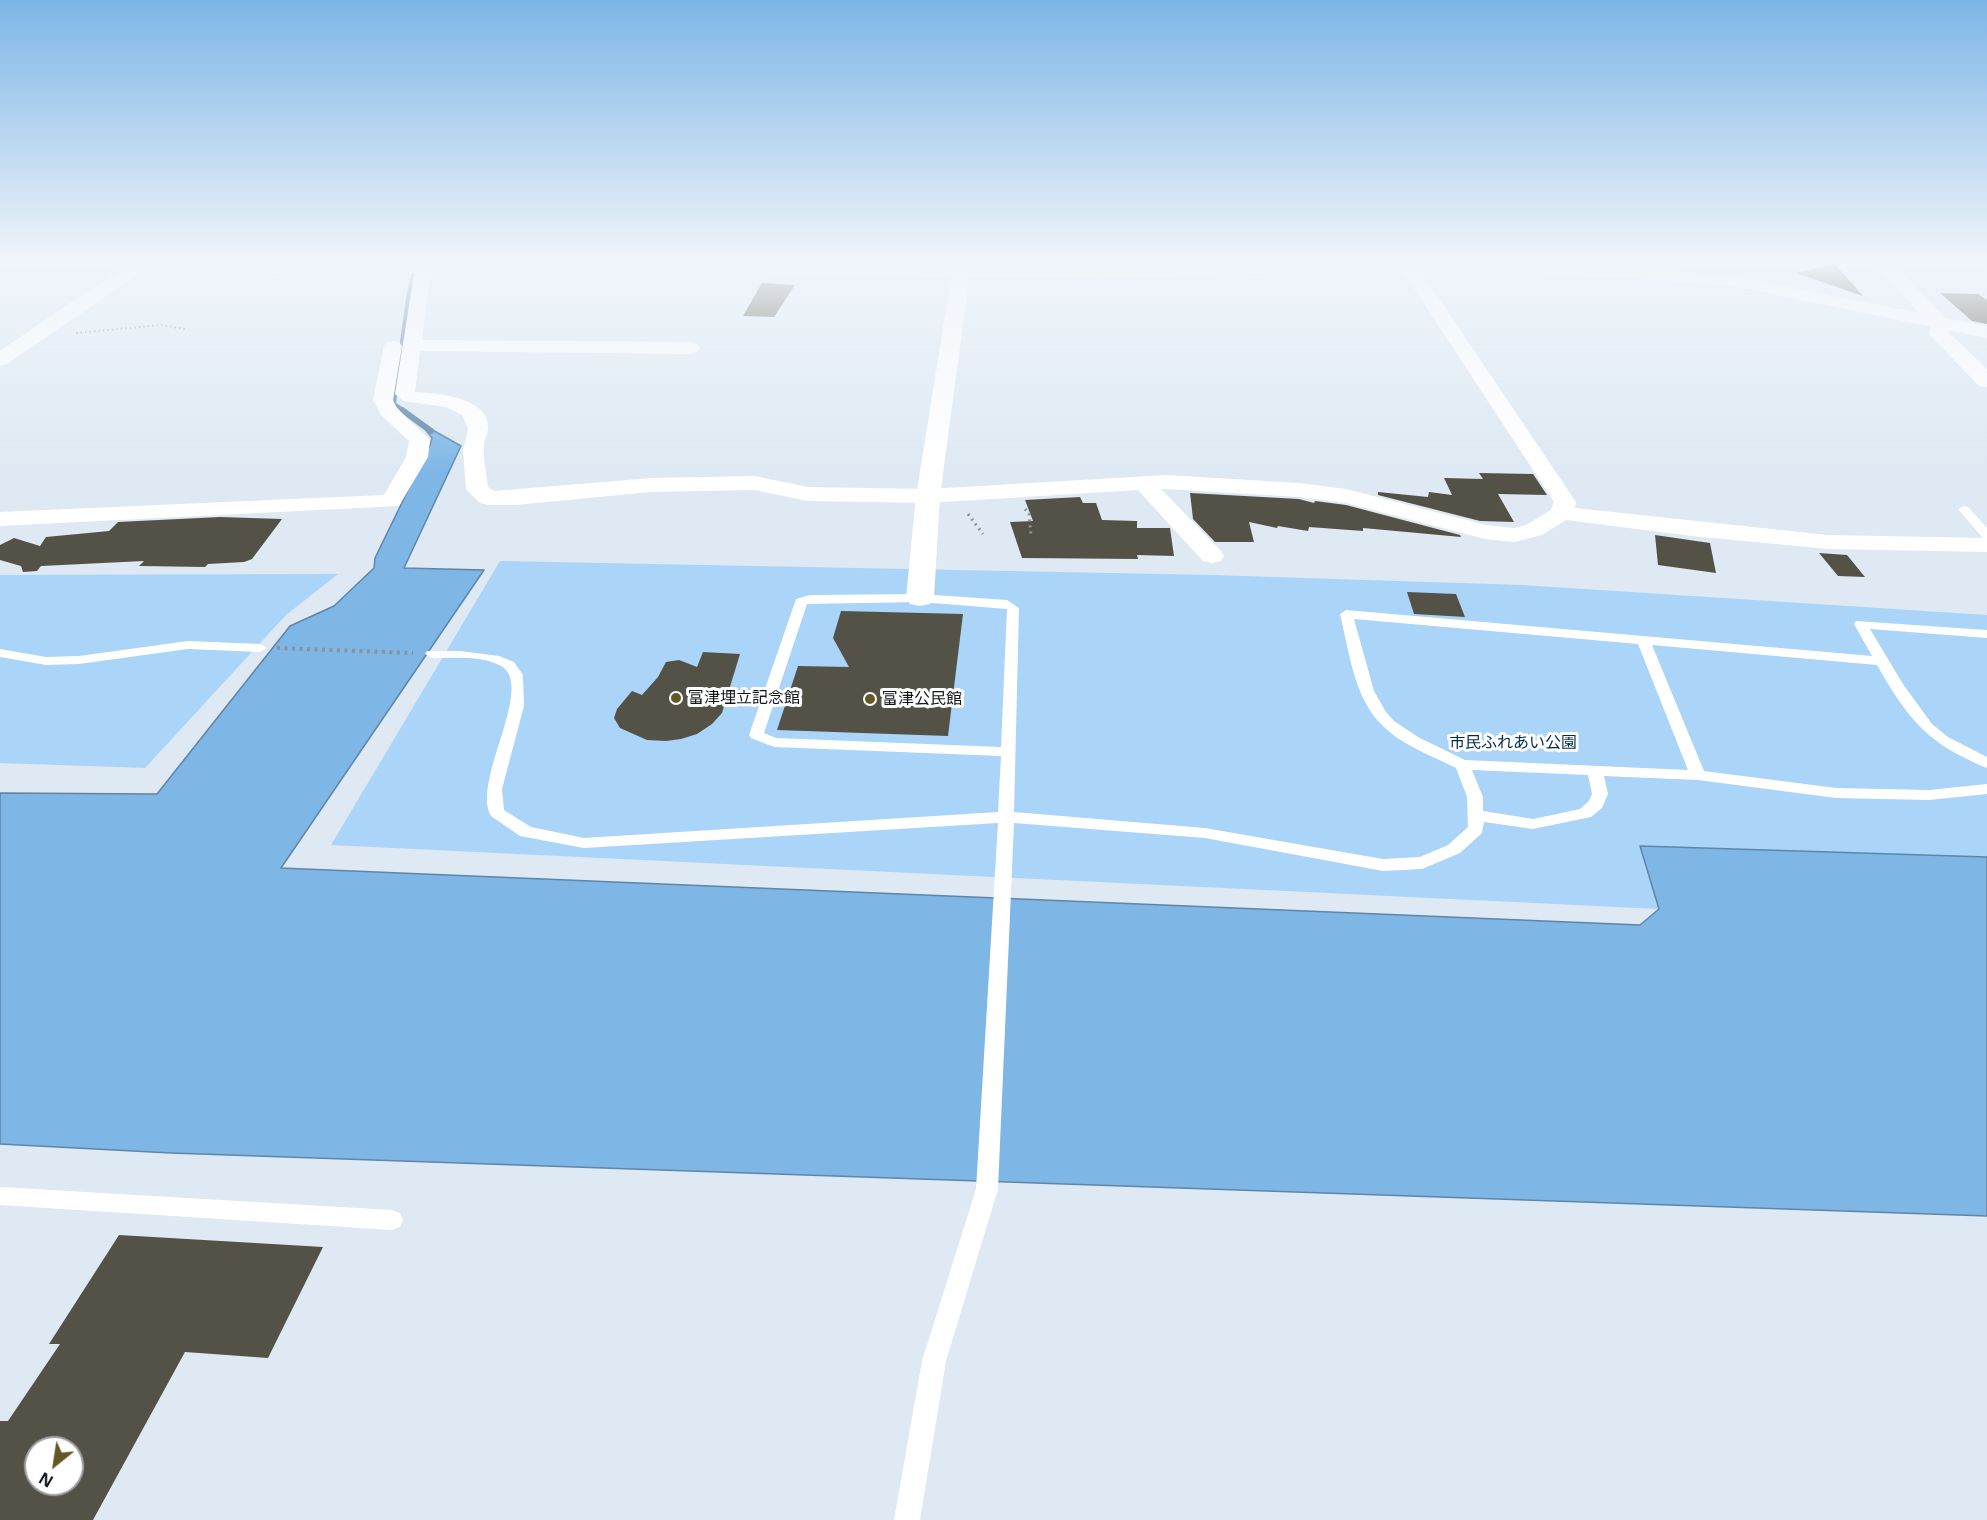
<!DOCTYPE html>
<meta charset="utf-8">
<style>
body{margin:0}
#map{position:relative;width:1987px;height:1520px;overflow:hidden;background:#dee9f3;font-family:"Noto Sans",sans-serif}
canvas{display:block}
.north{position:absolute;left:24px;top:1436px;width:60px;height:60px;box-sizing:border-box;background:#fff;border:2px solid #a1a2a3;border-radius:50%;rotate:210deg;font-size:16px;font-weight:700;line-height:24px;text-align:center;color:#13171a}
.north::after{content:'';display:block;margin:auto;width:21px;height:27px;background:#635723;clip-path:polygon(50% 0,100% 100%,50% 72%,0 100%)}
</style>
<div id="map">
<canvas width="1987" height="1520"></canvas>
<div class="north">N</div>
</div>
<script>
const ctx = document.querySelector('canvas').getContext('2d');
ctx.lineJoin = 'round';
function paint(path, color) { ctx.fillStyle = color; ctx.fill(path, 'evenodd'); }
function stroke(path, color, width, dash) { ctx.strokeStyle = color; ctx.lineWidth = width; ctx.lineCap = dash ? 'butt' : 'round'; ctx.setLineDash(dash || []); ctx.stroke(path); }
function label(font, color, halo, rows, align = 'center') {
  ctx.font = font + ' "Noto Sans","Noto Sans JP",sans-serif'; ctx.lineWidth = 6; ctx.setLineDash([]); ctx.textBaseline = 'middle'; ctx.strokeStyle = halo; ctx.fillStyle = color; for (const [text, x, y, turn = 0] of rows) {
    ctx.save(); ctx.translate(x, y); ctx.rotate((+turn || 0) * Math.PI / 180); ctx.textAlign = isNaN(turn) ? turn : align; if (halo) ctx.strokeText(text, 0, 0); ctx.fillText(text, 0, 0); ctx.restore();
  }
}
paint(new Path2D(`
 M500,561L1211,575L1522,585L1987,615V857L1641,846L1659,909L331,845Z
 M338,574L286,615L145,768L0,763V575Z`), '#aad4f8');
const water = new Path2D(`
 M424,425L461,446L404,568L484,570L281,868L1640,925L1659,909L1640,846L1987,857V1216L171,1153L0,1144V793L157,794L290,626L334,606L374,568L375,558L430,445L432,438L424,428Z`);
paint(water, '#7eb6e6');
stroke(water, '#5e86a9', 1.5);
stroke(new Path2D(`
 M404,411L394,404V401L409,293L417,261`), '#5e86a9', 4.5);
stroke(new Path2D(`
 M402,410L431,431`), '#5e86a9', 6);
paint(new Path2D(`
 M1835,264L1863,296L1796,273Z
 M762,283L795,285L774,317L743,316Z
 M1940,293L1978,294L1987,300V324L1972,321Z
 M1479,473L1533,474L1547,495L1498,494L1514,522L1480,521L1378,495V492L1428,497L1429,492L1452,495L1444,478L1483,479Z
 M1190,493L1299,499L1314,503L1315,501L1346,505L1460,535L1461,537L1363,528V531L1309,527L1308,531L1278,526L1277,528L1249,522L1254,542H1215L1193,519Z
 M1080,497L1083,503H1096L1102,520L1137,521V528H1170L1174,556L1137,555L1138,559L1022,558L1010,522L1033,521L1025,500Z
 M220,517L282,519L252,559L244,562L208,564L205,567L139,566L144,561L41,566L37,571L23,572L21,566L0,560V545L14,538L40,546L46,537L109,531L118,522Z
 M1655,535L1710,543L1716,573L1658,565Z
 M1819,553L1847,555L1865,577L1838,576Z
 M1407,592L1456,594L1465,617L1414,614Z
 M841,611L963,614L948,736L777,730L798,666L849,667L833,638Z
 M703,652L740,654L722,713L712,724L697,734L681,739L666,741L647,740L620,728L614,718L617,709L632,691L642,695L658,677L666,662L679,660L697,667Z
 M119,1235L323,1247L268,1358L185,1352L93,1520H0V1421H8L60,1344H49ZM36,1448H72V1484H36Z`), '#545246');
stroke(new Path2D(`
 M76,333L160,325L185,329`), '#8a939a', 2, [1.5, 3]);
stroke(new Path2D(`
 M1025,509L1029,513L1031,536
 M968,514L983,534`), '#8a939a', 3, [2, 4]);
stroke(new Path2D(`
 M277,648L413,653`), '#8a939a', 4, [3, 4.5]);
paint(new Path2D(`
 M1964,506L1968,507L1987,528V539L1983,538L1958,509Z
 M920,594L1007,600L1019,608L1014,812L1205,828L1383,859L1420,857L1448,845L1468,827L1467,797L1456,768C1432,756 1402,745 1383,726C1354,699 1349,651 1340,614L1346,610L1872,656L1854,624L1856,621L1987,630V638L1870,629L1903,684L1932,724L1948,737L1987,757V768C1978,765 1970,760 1961,756C1919,735 1900,705 1877,665L1652,645L1704,771L1836,788L1929,790L1987,784V794L1929,800L1836,798L1698,780L1604,776L1608,794L1602,808L1591,817L1533,829L1484,822L1482,833L1460,853L1422,869L1383,871L1205,838L1014,823L998,1189L946,1361L920,1520H894L922,1361L976,1189L998,823L584,848L520,836L491,816C471,781 536,686 501,666C482,655 453,658 432,658L425,654L427,651H460L499,656L514,662L523,675L524,706L502,789L504,810L531,827L584,838L998,812L1001,756L774,747L751,738L749,735L796,599L810,595ZM920,602L1007,609L1001,747L776,738L764,733L807,604ZM1354,619L1638,644L1688,770L1465,760L1418,737L1394,721L1386,712L1374,691ZM1472,770L1588,775L1592,794L1589,801L1580,809L1533,819L1483,811V797Z
 M188,641L260,644L267,648L260,652L188,649L79,664L46,665L0,657V649L46,657L79,656Z
 M0,1187L392,1210L400,1213L403,1220L400,1227L392,1230L0,1205Z`), '#fff');
paint(new Path2D(`
 M137,261H157L7,364L0,366V351L70,303Z
 M420,261H437L431,269L422,340L691,342L697,344L700,348L697,352L691,354L420,351L415,392C436,393 492,397 488,430C487,435 485,439 484,444C483,458 486,473 488,487L494,491L651,478L754,476L808,487L928,489L1166,475L1299,483L1346,489L1486,525L1514,528L1526,525L1551,510L1554,502L1396,261H1414L1576,502L1575,508L1828,535L1987,538V552L1828,549L1692,536L1566,520L1542,535L1514,542L1485,539L1346,503L1299,497L1166,489H1161L1221,551L1224,556L1221,561L1212,563L1203,561L1138,490L928,503L808,501L754,490L651,492L515,505H488L480,503L466,489L463,450L468,429L462,415L446,407L403,401L395,394L415,268Z
 M994,261H1010L1012,273L1010,276H998Z
 M1650,261H1666L1668,275L1666,278H1654Z
 M393,341L399,342L402,346L393,400L397,408L430,440L428,457L399,506L0,526V512L384,495L406,457L409,441L381,415L373,400L384,346L387,342Z`), '#fff');
paint(new Path2D(`
 M961,267L967,268L970,272L940,496L934,598L930,604L920,606L910,604L906,598L916,496L952,272L955,268Z`), '#fff');
paint(new Path2D(`
 M1940,318L1947,320L1950,324L1949,333L1987,369V387L1979,386L1929,334L1933,320Z`), '#fff');
paint(new Path2D(`
 M134,261L674,263L1112,269L1278,261L1498,262L1660,270L1738,277L1919,313L1873,261H1891L1945,318L1987,326V338L1738,287L1660,280L1498,272L1318,270L1112,279L674,273H278L142,266Z`), '#fff');
const sky = ctx.createLinearGradient(0, 0, 0, 474);
sky.addColorStop(0, '#7db5e7');
sky.addColorStop(0.55, '#f0f5fa');
sky.addColorStop(1, '#f0f5fa00');
ctx.fillStyle = sky;
ctx.fillRect(0, 0, 1987, 474);
for (const [x, y, r, color] of [
 [676,698,6,"#635723"],
 [870,699,6,"#635723"]
]) { const dot = new Path2D(); dot.arc(x, y, r, 0, 2 * Math.PI); ctx.fillStyle = color; ctx.fill(dot); stroke(dot, '#fff', 2); }
label('16px', '#13171a', '#fff', [
 ["富津埋立記念館",688,698],
 ["富津公民館",882,699]
], 'left');
label('16px', '#002c4b', '#fff', [
 ["市民ふれあい公園",1513,743]
]);
</script>
